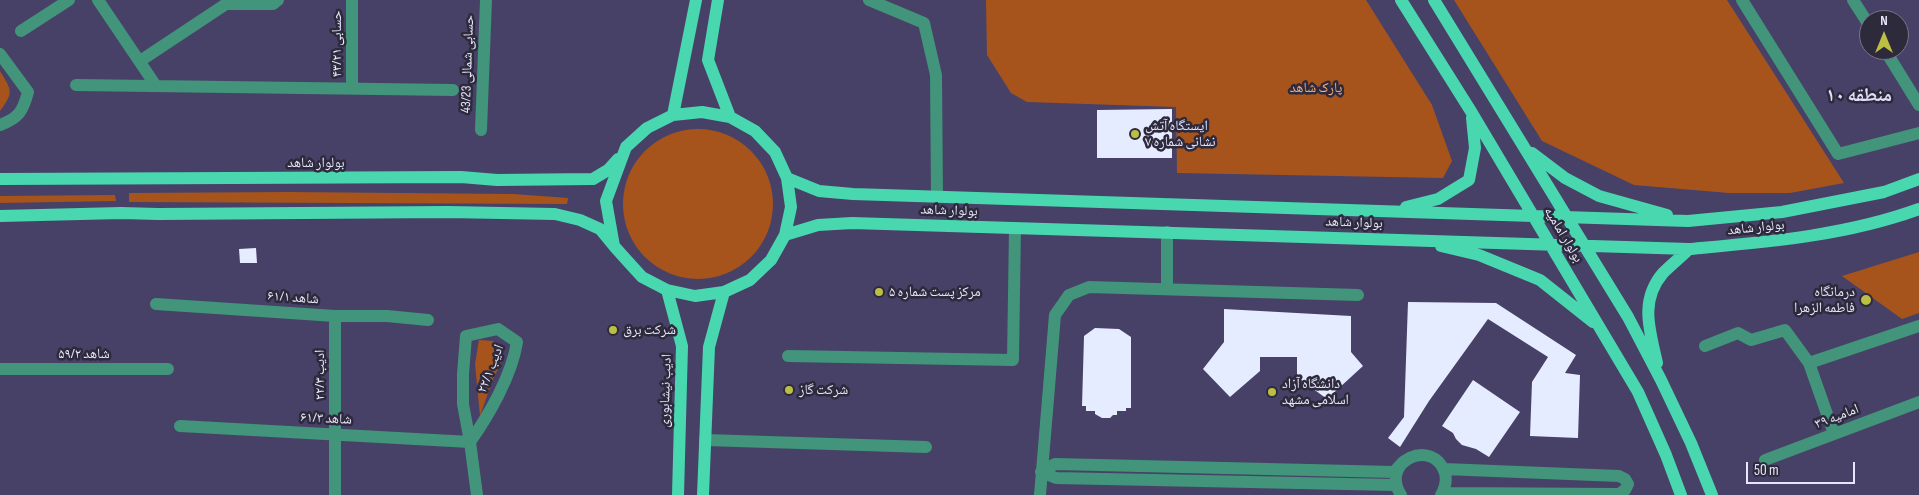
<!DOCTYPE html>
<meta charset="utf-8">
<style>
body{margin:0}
#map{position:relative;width:1919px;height:495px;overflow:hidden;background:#474167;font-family:"Sofia Sans Condensed",sans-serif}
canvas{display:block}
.north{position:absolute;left:1859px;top:10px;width:50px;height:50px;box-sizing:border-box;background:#2d2a3c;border:1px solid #787589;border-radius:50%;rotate:0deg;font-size:14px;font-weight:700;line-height:20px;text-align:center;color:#e8e6fd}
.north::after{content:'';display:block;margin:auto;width:18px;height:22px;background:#bcbf44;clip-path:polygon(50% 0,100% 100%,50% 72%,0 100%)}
.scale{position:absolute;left:1746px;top:462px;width:109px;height:22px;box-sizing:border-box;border:2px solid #e8e6fd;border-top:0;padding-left:6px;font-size:15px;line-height:18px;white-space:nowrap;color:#e8e6fd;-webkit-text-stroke:4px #2d2a3c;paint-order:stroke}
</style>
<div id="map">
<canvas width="1919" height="495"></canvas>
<div class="north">N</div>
<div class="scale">50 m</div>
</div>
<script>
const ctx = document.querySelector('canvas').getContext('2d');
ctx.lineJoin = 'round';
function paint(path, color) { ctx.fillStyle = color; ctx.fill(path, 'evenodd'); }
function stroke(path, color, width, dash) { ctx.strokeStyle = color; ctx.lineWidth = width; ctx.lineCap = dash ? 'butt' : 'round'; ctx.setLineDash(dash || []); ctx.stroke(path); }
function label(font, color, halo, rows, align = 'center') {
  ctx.font = font + ' "Sofia Sans Condensed","Noto Naskh Arabic",sans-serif'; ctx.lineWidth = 5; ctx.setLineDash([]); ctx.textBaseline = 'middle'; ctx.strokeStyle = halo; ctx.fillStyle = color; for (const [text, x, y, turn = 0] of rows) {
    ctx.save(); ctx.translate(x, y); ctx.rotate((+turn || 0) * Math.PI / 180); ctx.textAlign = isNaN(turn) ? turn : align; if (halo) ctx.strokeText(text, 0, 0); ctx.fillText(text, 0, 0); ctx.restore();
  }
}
paint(new Path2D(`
 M986,0H1366L1432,105L1452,161L1443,178L1177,173L1176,107L1027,102L1011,93L987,55Z
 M1454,0H1727L1844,183L1790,193H1729L1634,185L1542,141Z
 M0,71C12,91 14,92 0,111Z
 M623 204a75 75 0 1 1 150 0a75 75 0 1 1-150 0Z
 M289,192L513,194L568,198L567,204L129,202V193Z
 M115,195L116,201L0,203V196Z
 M1919,252V313L1902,319L1842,276Z
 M479,340L493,341L504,348L502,361L493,379L480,416L475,364Z`), '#a6541c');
paint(new Path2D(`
 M1172,109V158H1097V110Z
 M256,248L257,263H240L239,249Z
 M1408,302L1496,303L1576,355L1565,373L1580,375L1578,438L1530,436L1532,382L1548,357L1488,319L1429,401L1400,447L1388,438L1404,417Z
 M1224,309L1351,316V352L1363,366L1327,399L1297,377V357H1260V371L1230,397L1203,369L1224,342Z
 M1095,328L1119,329L1131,337V408H1126V411H1117V415H1113L1110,418H1102L1095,414V411H1086V406H1082L1084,336Z
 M1473,380L1520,412L1489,457L1476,449L1462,445L1456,439L1453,433L1442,426Z`), '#e6ecff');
stroke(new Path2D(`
 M98,0L156,86
 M869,0L924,23L936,75L937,197
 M1742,0L1838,154L1919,133
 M1853,0L1869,25
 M21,31L69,0
 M1885,50L1919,105
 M0,54L28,92C23,111 19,118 0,125
 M140,61L226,4H273L278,0
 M76,85L453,90
 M352,88V0
 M481,130L486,0
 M1167,288V232
 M156,304L335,316H387L428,320
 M1705,346L1738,333L1751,340L1785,330L1809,363L1834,434
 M788,356L1013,360L1015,228
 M1809,363L1919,326
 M0,369H168
 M180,426L470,442
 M705,440L926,447
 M470,442C489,415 512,375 517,342L498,329L466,336L463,374V404L470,442L477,495
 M1765,460L1919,402
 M1041,472L1055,464L1394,472L1403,462
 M1041,472L1056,478L1395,485L1397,487
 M1443,493L1619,494L1625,490L1628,484L1625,479L1619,476L1444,469
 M335,495V316
 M1040,495L1055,315L1069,295L1089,287L1358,295
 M1401,495C1379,461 1433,437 1445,473C1447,481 1445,488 1441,495`), '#42947b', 12);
stroke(new Path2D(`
 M718,0L708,60L730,117
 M1401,0L1472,113L1638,392L1666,455L1681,495
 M1434,0L1628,317L1661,380L1691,443L1712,495
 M673,115L696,0
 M1532,153L1565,178L1599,196L1667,215
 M787,178L819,191L853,194L1688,221L1782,212L1884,192L1919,179
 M0,179L461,177L497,180L593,179L608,170L618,159
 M1406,207L1438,199L1469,180L1475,148L1472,118
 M0,216L121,213L158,214L448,212L555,214L580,220L600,229L614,246L622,255L642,277L667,290L695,296L724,292L750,280L771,260L785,235L791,207L787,178L775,152L755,131L730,117L702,112L673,115L647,128L626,147L606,201L614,246
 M785,235L818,225L852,223L1689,249C1766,242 1845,236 1919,209
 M1441,246L1479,255L1540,280L1593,322
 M667,290L682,346L678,495
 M1657,363C1650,331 1639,301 1663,273C1671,265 1681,257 1689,249
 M703,495L709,347L724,292`), '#49d7b0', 12);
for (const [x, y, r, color] of [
 [1135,134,5,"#bcbf44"],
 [879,292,5,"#bcbf44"],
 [1866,300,6,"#bcbf44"],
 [613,330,5,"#bcbf44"],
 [789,390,5,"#bcbf44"],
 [1272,392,5,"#bcbf44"]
]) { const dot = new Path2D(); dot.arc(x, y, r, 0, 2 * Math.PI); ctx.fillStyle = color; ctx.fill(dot); stroke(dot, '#2d2a3c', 2); }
label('14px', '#e8e6fd', '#2d2a3c', [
 ["حسابی ۴۳/۲۱",337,44,-90],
 ["حسابی شمالی 43/23",468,64,-88],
 ["بولوار شاهد",316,163],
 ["بولوار شاهد",949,211,2],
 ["بولوار شاهد",1354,223,2],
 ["بولوار شاهد",1756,228,-6],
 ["بولوار امامیه",1563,235,59],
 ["شاهد ۶۱/۱",293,298,4],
 ["شاهد ۵۹/۲",84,354],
 ["ادیب ۲۲/۱",491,369,-69],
 ["ادیب ۲۲/۳",320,375,-90],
 ["ادیب نیشابوری",666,391,-88],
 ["امامیه ۳۹",1837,417,-21],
 ["شاهد ۶۱/۳",326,419,3]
]);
label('14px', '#f5ae85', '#2d2a3c', [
 ["پارک شاهد",1316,88]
]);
label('14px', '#e8e6fd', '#2d2a3c', [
 ["ایستگاه آتش",1145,126],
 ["نشانی شماره ۷",1145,142],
 ["مرکز پست شماره ۵",889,292],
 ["درمانگاه",1855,292,"right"],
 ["فاطمه الزهرا",1855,308,"right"],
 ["شرکت برق",623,330],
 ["دانشگاه آزاد",1282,384],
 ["اسلامی مشهد",1282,400],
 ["شرکت گاز",799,390]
], 'left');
label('bold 19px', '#e1ddfa', '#2d2a3c', [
 ["منطقه ۱۰",1859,96]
]);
</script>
